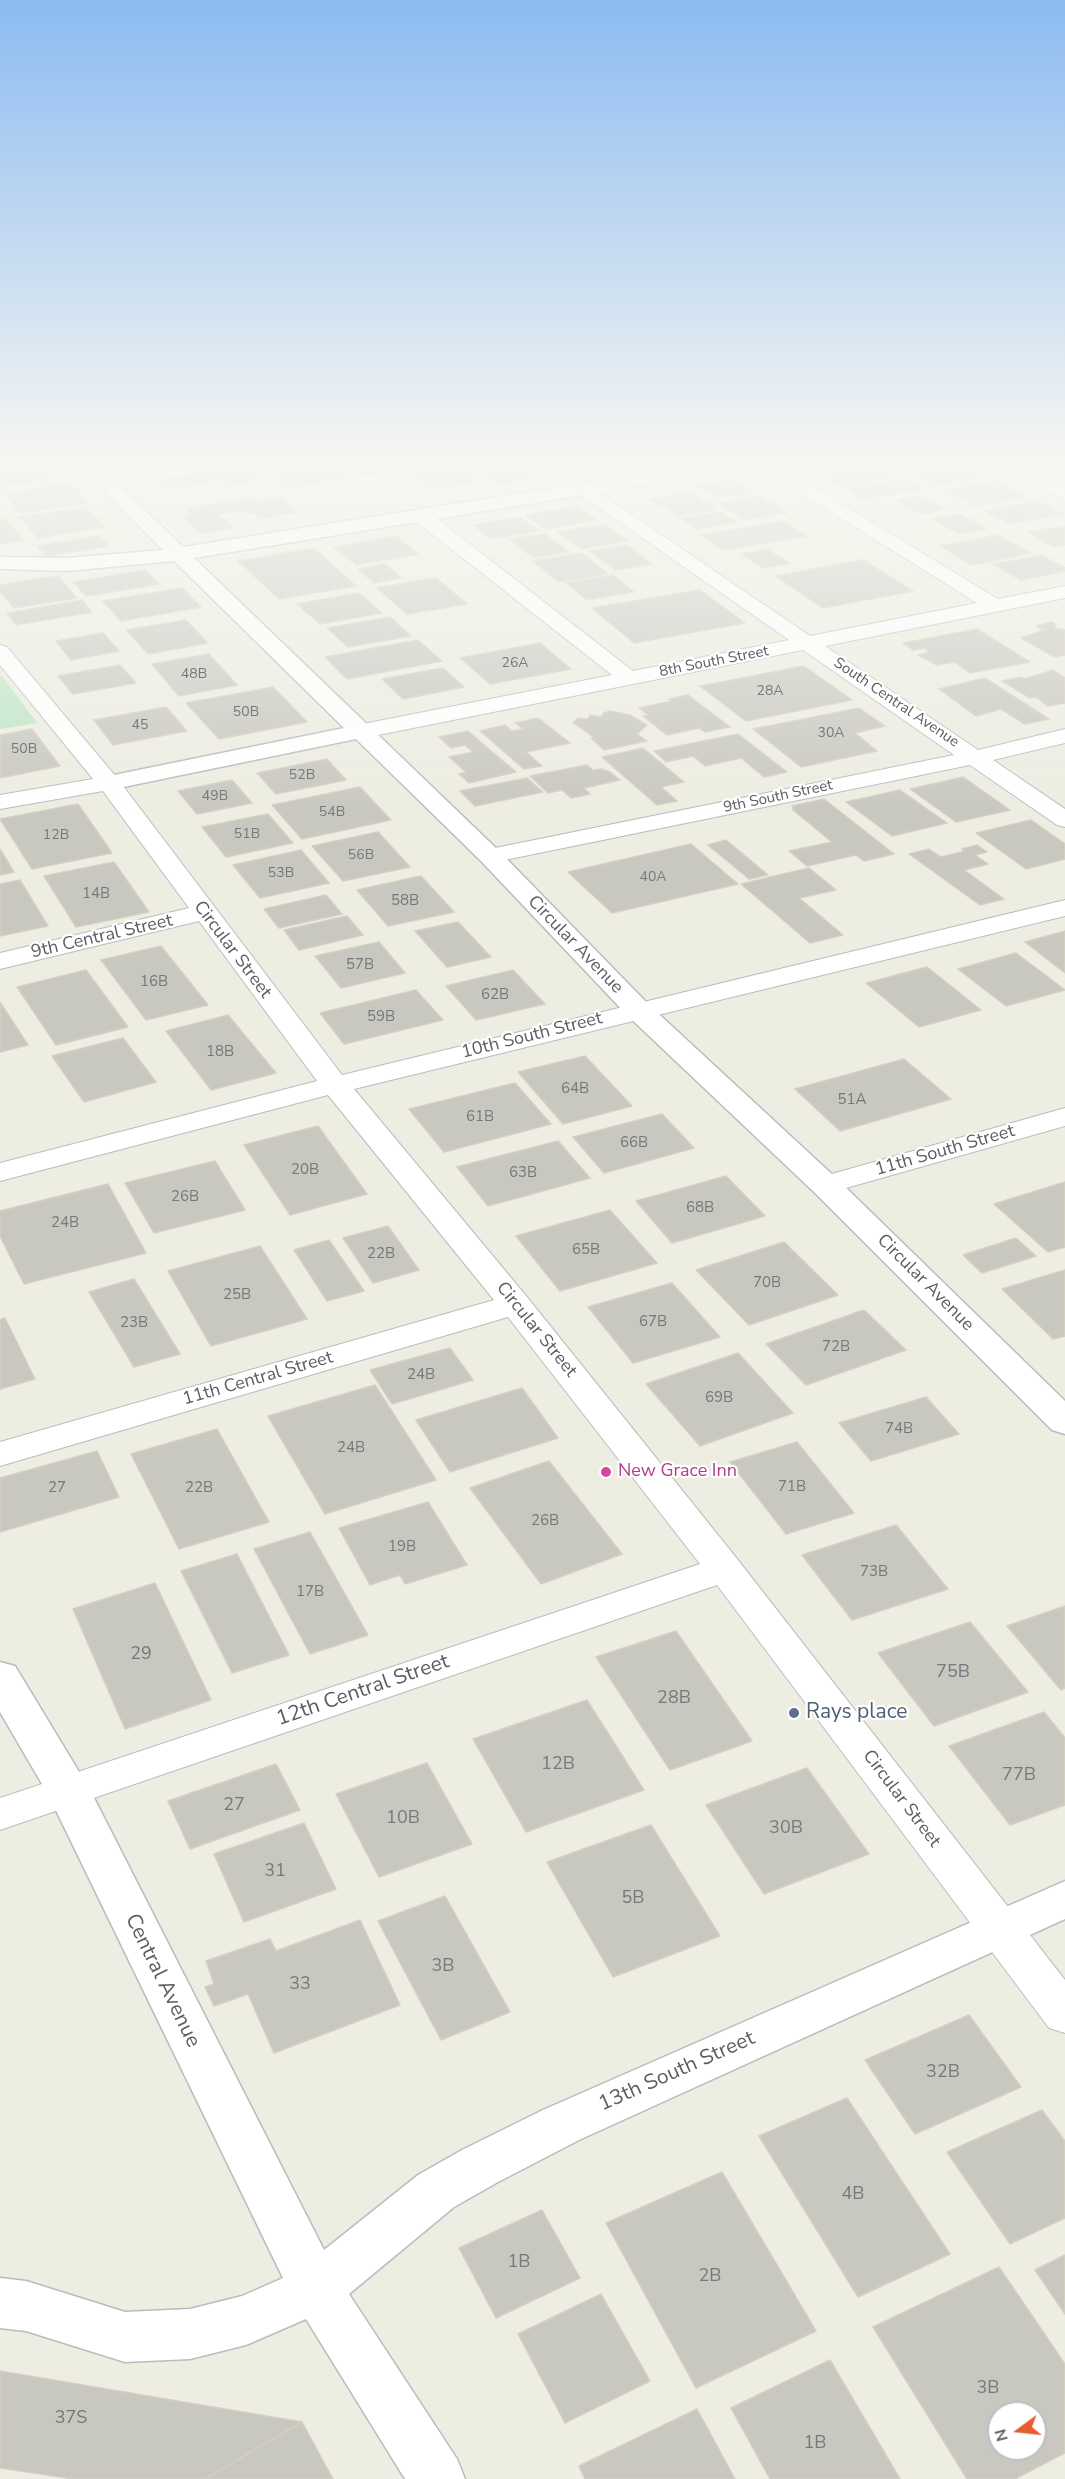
<!DOCTYPE html>
<style>
body{margin:0}
#map{position:relative;width:1065px;height:2479px;overflow:hidden;background:#edede2;font-family:"Nunito Sans",sans-serif}
canvas{display:block}
.north{position:absolute;left:987px;top:2401px;width:60px;height:60px;box-sizing:border-box;background:#fff;border:2px solid #bdbec1;border-radius:50%;rotate:255deg;font-size:16px;font-weight:700;line-height:24px;text-align:center;color:#5b5d63}
.north::after{content:'';display:block;margin:auto;width:21px;height:27px;background:#e65e30;clip-path:polygon(50% 0,100% 100%,50% 72%,0 100%)}
</style>
<div id="map">
<canvas width="1065" height="2479"></canvas>
<div class="north">N</div>
</div>
<script>
const ctx = document.querySelector('canvas').getContext('2d');
ctx.lineJoin = 'round';
function paint(path, color) { ctx.fillStyle = color; ctx.fill(path, 'evenodd'); }
function stroke(path, color, width, dash) { ctx.strokeStyle = color; ctx.lineWidth = width; ctx.lineCap = dash ? 'butt' : 'round'; ctx.setLineDash(dash || []); ctx.stroke(path); }
function label(font, color, halo, rows, align = 'center') {
  ctx.font = font + ' "Nunito Sans",sans-serif'; ctx.lineWidth = 4.5; ctx.setLineDash([]); ctx.textBaseline = 'middle'; ctx.strokeStyle = halo; ctx.fillStyle = color; for (const [text, x, y, turn = 0] of rows) {
    ctx.save(); ctx.translate(x, y); ctx.rotate((+turn || 0) * Math.PI / 180); ctx.textAlign = isNaN(turn) ? turn : align; if (halo) ctx.strokeText(text, 0, 0); ctx.fillText(text, 0, 0); ctx.restore();
  }
}
paint(new Path2D(`
 M0,676H2L37,723L0,729Z`), '#bfe5c6');
const building = new Path2D(`
 M20,466H36L48,480L0,487V469Z
 M244,466L256,478L245,480L248,483L230,486L223,480L164,490L155,480Z
 M261,466H289L286,473L272,475Z
 M299,466H391L398,471L363,476L357,470L344,473L350,477L290,488L277,476L306,472Z
 M456,466L477,482L431,489L411,473Z
 M491,466H515L534,479L497,485L479,471L494,469Z
 M807,466H863L819,473Z
 M882,466L900,476L840,486L823,476Z
 M941,466H969L988,476L937,485L912,471Z
 M733,479L753,492L716,498L696,485Z
 M905,479L922,489L863,499L847,489Z
 M997,481L1026,497L975,506L946,490Z
 M72,483L89,503L20,513L4,493Z
 M690,492L717,510L678,516L651,499Z
 M921,495L947,509L921,514L895,500Z
 M759,496L787,513L745,520L718,503Z
 M255,497L258,501L283,498L297,512L258,519L254,513L248,514L244,510L218,514L234,528L200,534L182,516L191,514L185,509Z
 M1038,501L1064,514L1009,524L985,511Z
 M578,506L599,520L545,529L525,515Z
 M85,507L105,527L38,538L19,517Z
 M721,512L737,522L696,529L681,518Z
 M960,514L987,529L959,534L932,519Z
 M4,517L24,540L0,544V518Z
 M520,517L539,531L491,539L473,525Z
 M784,521L807,536L723,550L700,535Z
 M604,524L628,541L581,549L557,532Z
 M1065,526V545L1054,547L1028,532Z
 M545,534L569,552L533,558L510,539Z
 M998,535L1031,553L972,565L940,546Z
 M99,536L109,546L47,556L37,546Z
 M396,536L419,554L356,565L334,547Z
 M627,545L652,564L615,570L590,551Z
 M314,548L356,586L279,599L238,561Z
 M767,549L789,563L763,568L742,554Z
 M582,553L608,574L559,582L532,561Z
 M1041,555L1065,568V571L1021,580L993,564Z
 M863,560L913,591L823,608L775,576Z
 M385,564L401,578L374,583L358,569Z
 M145,570L159,584L86,596L73,582Z
 M613,575L634,592L587,600L566,583Z
 M58,576L77,598L14,608L0,591V585Z
 M436,578L467,604L407,614L377,588Z
 M182,588L201,607L121,621L103,601Z
 M700,590L745,623L634,643L592,608Z
 M359,593L382,613L320,624L297,604Z
 M82,600L92,612L16,625L7,613Z
 M390,617L411,636L348,647L327,628Z
 M186,620L208,643L148,654L126,630Z
 M1052,622L1056,625L1053,628L1065,630V655L1055,657L1021,638L1044,630L1036,626Z
 M977,629L1030,662L970,673L955,662L937,665L918,655L929,652L924,648L913,650L903,643Z
 M103,633L119,651L71,660L56,641Z
 M418,640L442,661L347,679L325,657Z
 M540,643L571,669L490,684L460,658Z
 M209,654L237,685L179,696L152,664Z
 M120,665L136,683L73,694L58,676Z
 M804,666L852,700L746,721L700,686Z
 M443,668L464,687L403,699L382,679Z
 M1053,670L1065,678V703L1048,706L1036,697L1030,698L1002,681L1021,677L1024,679Z
 M985,678L1049,719L1025,724L1001,709L976,716L939,689Z
 M273,687L307,722L219,739L186,703Z
 M688,695L730,727L705,732L699,728L667,735L643,716L648,715L639,708L672,701L669,699Z
 M166,707L187,731L113,745L94,720Z
 M859,708L885,726L855,733L877,751L801,767L753,729Z
 M610,711L630,715L647,725L637,734L647,741L604,750L591,738H595L573,723L578,718L588,719L590,715L601,717L604,713Z
 M538,718L570,743L526,752L542,766L524,769L480,731L505,725L512,731L523,729L515,723Z
 M32,729L60,766L0,778V735Z
 M468,731L516,772L469,783L459,774L466,772L449,757L473,752L465,745L451,748L439,737Z
 M738,734L787,772L764,777L741,758L705,766L693,756L666,762L654,751Z
 M643,748L684,782L661,787L677,801L657,805L602,757Z
 M327,759L346,780L276,794L257,773Z
 M587,765L593,770L601,769L610,772L620,780L584,788L590,794L571,798L562,790L548,793L530,776Z
 M963,777L1010,810L956,822L910,789Z
 M527,778L543,792L475,806L460,791Z
 M232,780L252,803L197,814L178,791Z
 M360,787L391,820L302,839L272,805Z
 M900,790L947,823L892,836L846,802Z
 M824,799L894,854L864,861L856,855L807,866L789,851L832,842L792,809H794L792,806Z
 M78,804L112,853L32,869L0,819Z
 M268,814L293,843L226,857L202,827Z
 M1031,820L1065,844V859L1026,869L976,833Z
 M378,832L410,867L343,881L312,846Z
 M726,840L768,875L749,879L708,845Z
 M691,844L738,884L612,913L568,872Z
 M977,845L987,852L975,855L988,864L964,870L1004,899L980,905L909,854L929,849L941,857L965,851L962,849Z
 M0,849L14,872L0,875Z
 M301,850L329,883L260,898L233,865Z
 M114,862L149,912L76,927L44,876Z
 M809,868L836,890L799,898L843,935L810,943L741,884Z
 M421,876L454,912L388,926L357,890Z
 M20,880L48,926L0,936V884Z
 M326,895L342,914L279,928L264,909Z
 M347,916L363,935L299,950L284,930Z
 M458,922L491,957L447,967L415,931Z
 M1065,931V973L1025,942Z
 M379,942L405,973L341,988L315,956Z
 M161,946L208,1005L146,1020L101,960Z
 M1016,953L1065,990L1006,1006L958,969Z
 M927,967L981,1010L919,1027L866,983Z
 M86,970L128,1027L56,1045L17,987Z
 M513,970L545,1004L476,1020L446,986Z
 M416,990L443,1020L344,1044L320,1013Z
 M0,1002L28,1045L0,1052Z
 M228,1015L276,1073L211,1090L166,1031Z
 M123,1038L156,1082L84,1102L52,1056Z
 M585,1056L632,1106L563,1124L518,1072Z
 M904,1059L951,1099L840,1131L795,1089Z
 M515,1083L551,1124L444,1152L409,1109Z
 M662,1114L694,1148L604,1173L573,1137Z
 M318,1126L367,1194L290,1215L244,1145Z
 M558,1141L590,1178L488,1206L457,1167Z
 M215,1161L245,1210L154,1233L125,1183Z
 M726,1176L765,1216L672,1243L636,1201Z
 M1065,1182V1247L1048,1252L994,1204Z
 M108,1184L146,1253L24,1284L0,1236V1211Z
 M610,1210L657,1263L560,1291L516,1236Z
 M388,1226L419,1270L373,1283L343,1238Z
 M1016,1238L1036,1256L982,1273L963,1255Z
 M329,1240L364,1291L327,1301L294,1250Z
 M784,1242L838,1295L749,1325L696,1270Z
 M260,1246L307,1319L211,1346L168,1271Z
 M1065,1270V1336L1053,1339L1002,1289Z
 M134,1279L180,1354L134,1367L89,1292Z
 M672,1283L720,1337L633,1363L588,1307Z
 M864,1310L906,1350L806,1385L766,1344Z
 M5,1318L35,1379L0,1389V1320Z
 M450,1348L473,1380L392,1404L370,1370Z
 M738,1353L793,1413L700,1446L646,1384Z
 M375,1385L436,1480L325,1514L268,1416Z
 M522,1388L558,1438L450,1472L416,1420Z
 M926,1397L959,1434L871,1461L839,1423Z
 M217,1429L269,1522L179,1549L131,1454Z
 M797,1442L854,1513L786,1534L730,1462Z
 M97,1451L119,1497L0,1532V1478Z
 M549,1461L622,1554L541,1584L470,1488Z
 M428,1502L467,1565L405,1584L400,1575L370,1585L339,1528Z
 M896,1525L948,1589L852,1620L802,1555Z
 M310,1532L368,1635L310,1654L254,1549Z
 M237,1554L289,1655L232,1673L181,1571Z
 M155,1583L211,1700L125,1729L73,1609Z
 M1065,1606V1688L1061,1690L1007,1626Z
 M970,1622L1028,1692L934,1726L878,1653Z
 M676,1631L752,1741L670,1770L596,1657Z
 M587,1700L644,1790L526,1832L473,1739Z
 M1044,1712L1065,1738V1805L1010,1825L949,1746Z
 M427,1763L472,1844L379,1877L336,1794Z
 M276,1764L300,1810L190,1849L168,1801Z
 M807,1768L869,1854L764,1894L706,1805Z
 M304,1823L336,1889L244,1922L214,1854Z
 M651,1825L720,1936L613,1977L547,1862Z
 M445,1896L510,2012L441,2040L378,1921Z
 M360,1920L400,2005L274,2053L248,1994L214,2006L205,1987L214,1984L206,1961L270,1939L276,1951Z
 M969,2015L1021,2087L915,2134L865,2060Z
 M847,2098L950,2254L858,2297L759,2136Z
 M1042,2110L1065,2141V2218L1010,2244L947,2152Z
 M722,2172L816,2331L696,2388L606,2223Z
 M542,2210L580,2278L496,2318L459,2248Z
 M1065,2255V2314L1035,2270Z
 M999,2267L1065,2364V2453L1015,2479H967L873,2327ZM999,2413H1035V2449H999Z
 M601,2294L650,2381L565,2423L518,2334Z
 M830,2360L900,2479H770L731,2408Z
 M0,2371L302,2422L205,2479H73L0,2468Z
 M697,2409L735,2479H585L579,2466Z
 M302,2422L333,2479H205Z`);
paint(building, '#c8c7c0');
stroke(building, '#d2d0c1', 1.5);
const minor = new Path2D(`
 M124,466H171L168,470L162,471L98,480L92,479L89,475L92,471Z
 M539,466H560L810,636L977,603L757,466H779L998,599L1065,586V598L825,646L978,750L1065,729V743L993,760L1065,809V827L1057,825L970,765L490,863L481,861L478,856L481,851L490,849L954,755L803,650L363,738L355,736L352,731L355,726L363,724L612,675L413,519L411,515L413,511H427L633,671L789,640Z
 M999,466H1022L1065,488V500L1002,470Z
 M0,645L7,647L117,778L342,1075L1065,900V916L354,1089L527,1297L738,1560L1065,1980V2033L1049,2028L717,1585L0,1830V1798L700,1564L508,1317L0,1466V1442L494,1300L328,1095L0,1181V1163L317,1081L199,921L0,969V953L189,908L103,791L0,809V795L93,779L0,665Z
 M1065,1108V1126L825,1194L814,1191L810,1185L814,1179Z`);
const tertiary = new Path2D(`
 M79,466H99L183,547L692,466H736L734,470L727,472L194,558L499,851L648,1004L836,1178L1065,1401V1434L1052,1430L814,1192L628,1016L481,861L356,739L109,790L100,788L97,783L100,778L109,776L344,728L174,561L67,571L0,569V557L67,558L163,550Z
 M0,1662L15,1666L90,1790L324,2250L418,2175L462,2150L543,2110L1065,1881V1919L579,2140L498,2182L454,2207L349,2294L457,2459L465,2479H405L306,2319L246,2345L190,2359L125,2362L26,2331L0,2328V2278L26,2281L125,2312L190,2309L242,2296L283,2278L49,1796L0,1712Z`);
stroke(minor, '#babbc1', 2);
stroke(tertiary, '#babbc1', 3);
paint(minor, '#fff');
paint(tertiary, '#fff');
const sky = ctx.createLinearGradient(0, 0, 0, 813);
sky.addColorStop(0, '#8cbbf1');
sky.addColorStop(0.57, '#f7f7f2');
sky.addColorStop(1, '#f7f7f200');
ctx.fillStyle = sky;
ctx.fillRect(0, 0, 1065, 813);
for (const [x, y, r, color] of [
 [606,1472,6,"#d1479c"],
 [794,1713,6,"#5c6f8a"]
]) { const dot = new Path2D(); dot.arc(x, y, r, 0, 2 * Math.PI); ctx.fillStyle = color; ctx.fill(dot); stroke(dot, '#fff', 2); }
label('14px', '#76787a', null, [
 ["26A",515,664],
 ["48B",194,675],
 ["28A",770,692],
 ["50B",246,713],
 ["45",140,726],
 ["30A",831,734],
 ["50B",24,750],
 ["52B",302,776],
 ["49B",215,797],
 ["54B",332,813],
 ["51B",247,835],
 ["12B",56,836],
 ["56B",361,856],
 ["53B",281,874],
 ["40A",653,878]
]);
label('15px', '#5b5d63', '#fff', [
 ["8th South Street",714,662,-11],
 ["South Central Avenue",896,703,34],
 ["9th South Street",778,797,-12]
]);
label('15px', '#76787a', null, [
 ["14B",96,894],
 ["58B",405,901],
 ["57B",360,965],
 ["16B",154,982],
 ["62B",495,995],
 ["59B",381,1017],
 ["18B",220,1052],
 ["64B",575,1089],
 ["51A",852,1100],
 ["61B",480,1117],
 ["66B",634,1143],
 ["20B",305,1170],
 ["63B",523,1173],
 ["26B",185,1197],
 ["68B",700,1208],
 ["24B",65,1223],
 ["65B",586,1250],
 ["22B",381,1254],
 ["70B",767,1283],
 ["25B",237,1295],
 ["67B",653,1322],
 ["23B",134,1323],
 ["72B",836,1347],
 ["24B",421,1375],
 ["69B",719,1398],
 ["74B",899,1429],
 ["24B",351,1448],
 ["71B",792,1487],
 ["27",57,1488],
 ["22B",199,1488],
 ["26B",545,1521],
 ["19B",402,1547],
 ["73B",874,1572],
 ["17B",310,1592]
]);
label('18px', '#5b5d63', '#fff', [
 ["9th Central Street",102,937,-13],
 ["Circular Avenue",575,945,46],
 ["Circular Street",232,950,53],
 ["10th South Street",532,1036,-14],
 ["11th South Street",945,1151,-16],
 ["Circular Avenue",925,1283,45],
 ["Circular Street",536,1330,51],
 ["11th Central Street",258,1379,-16],
 ["Circular Street",901,1799,53]
]);
label('18px', '#b23c85', '#fff', [
 ["New Grace Inn",618,1472]
], 'left');
label('18px', '#76787a', null, [
 ["29",141,1655],
 ["75B",953,1673],
 ["28B",674,1699],
 ["12B",558,1765],
 ["77B",1019,1776],
 ["27",234,1806],
 ["10B",403,1819],
 ["30B",786,1829],
 ["31",275,1872],
 ["5B",633,1899],
 ["3B",443,1967],
 ["33",300,1985],
 ["32B",943,2073],
 ["4B",853,2195],
 ["1B",519,2263],
 ["2B",710,2277],
 ["3B",988,2389],
 ["37S",71,2419],
 ["1B",815,2444]
]);
label('21px', '#5b5d63', '#fff', [
 ["12th Central Street",363,1691,-19],
 ["Central Avenue",162,1981,64],
 ["13th South Street",677,2072,-24]
]);
label('21px', '#4e5e75', '#fff', [
 ["Rays place",806,1713]
], 'left');
</script>
